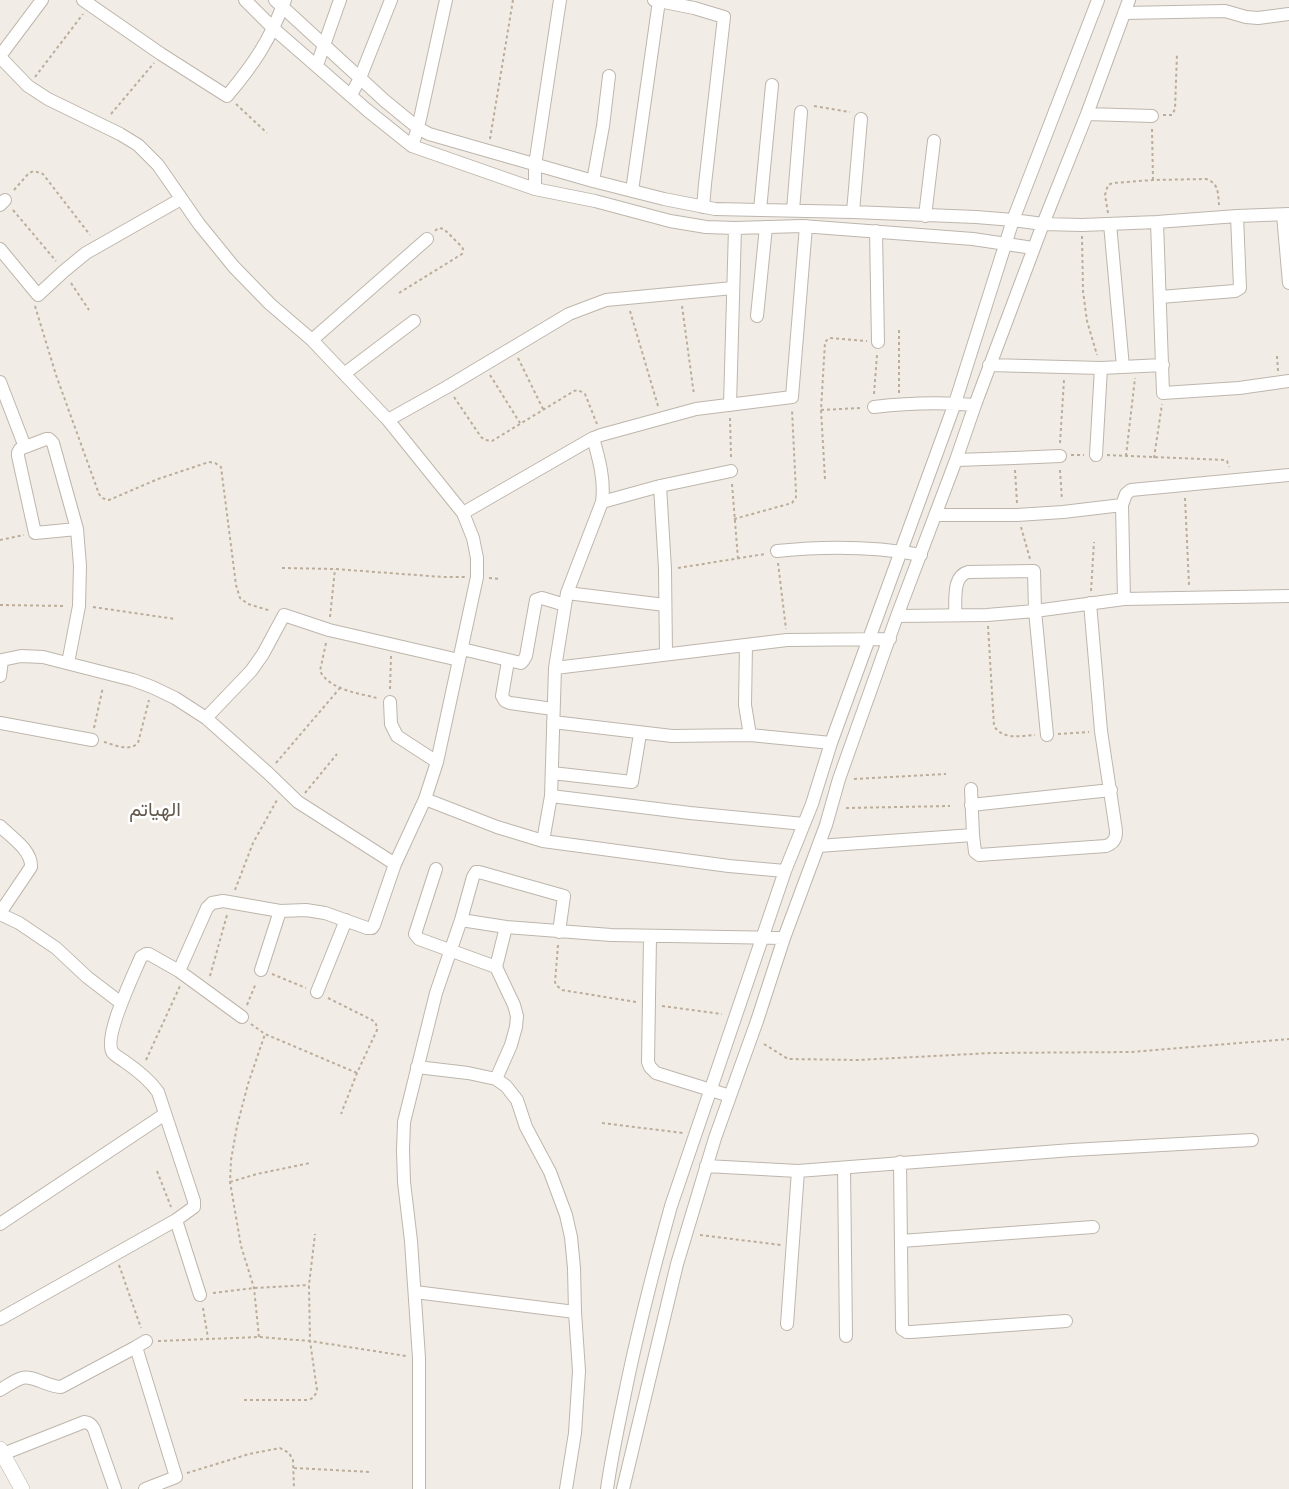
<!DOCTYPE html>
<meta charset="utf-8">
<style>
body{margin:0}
canvas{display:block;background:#f1ece5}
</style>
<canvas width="1289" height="1489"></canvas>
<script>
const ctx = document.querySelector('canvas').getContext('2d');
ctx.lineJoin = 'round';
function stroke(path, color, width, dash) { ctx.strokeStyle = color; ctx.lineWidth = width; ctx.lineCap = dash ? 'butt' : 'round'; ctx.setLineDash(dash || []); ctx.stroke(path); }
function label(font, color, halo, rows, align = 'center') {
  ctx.font = font + ' Jost,Vazirmatn,sans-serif'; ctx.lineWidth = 5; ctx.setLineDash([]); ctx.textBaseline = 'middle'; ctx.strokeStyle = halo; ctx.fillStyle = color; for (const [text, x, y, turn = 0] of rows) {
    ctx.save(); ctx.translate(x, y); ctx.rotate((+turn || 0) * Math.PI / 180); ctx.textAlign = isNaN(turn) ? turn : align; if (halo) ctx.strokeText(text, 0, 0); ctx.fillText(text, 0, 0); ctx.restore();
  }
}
const minor = new Path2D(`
 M83,0L161,54L227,96C254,64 270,40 285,0
 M245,0L274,29L367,110L412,146L535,189L595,201L670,221L706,227L735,228L802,226L973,239L1033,248
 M275,0L385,101L418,128L429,134L593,181L664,199L715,209L853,212L976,217L1013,220L1043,224L1082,225L1157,222L1237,216L1289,214
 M654,0L694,8L724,17L705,184L703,207
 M1124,13L1225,11L1246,17L1258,18L1289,14
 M0,56L42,0
 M0,57L28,86L48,99L120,134L138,145L158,165L199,224L234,267L270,304L312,340L388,420L463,513L473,538L477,558V577L437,762L425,799L395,864L374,925L372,928H367L325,913L306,910L280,911L223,901L212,903L207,908L179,971
 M317,65L340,0
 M351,95L360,78L391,0
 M1087,114L1152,116
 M412,146L418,128L446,0
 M593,181L603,126L609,76
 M535,189V165L560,0
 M632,191L659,1
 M0,205L5,200
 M760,210L772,85
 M793,210L801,112
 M853,212L861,119
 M1283,215L1289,283
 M925,216L934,141
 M1157,222L1163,393L1239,388L1289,381
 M1110,224L1123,367
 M876,231L878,342
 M0,249L38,295L64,271L86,253L181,199
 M1160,297L1235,291L1240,288L1237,216
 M757,316L766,227
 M312,340L427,239
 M989,365L1101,368L1163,365
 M344,374L414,321
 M0,382L25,447
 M730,405L735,228
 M874,407C908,403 940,402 975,405L1043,224L1087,114L1129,0
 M388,420L447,387L569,314L606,300L733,288
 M1096,455L1101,368
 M956,460L975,405
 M660,486L665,569L666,654
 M602,502L660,486L731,471
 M463,513L593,438L601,435L696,409L792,397L806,226
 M935,515H1017L1063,512L1122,505
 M777,551C825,546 873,546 921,555
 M567,593L665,605
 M1124,599L1122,505L1126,494L1131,490L1289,475
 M955,615C956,601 952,576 968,572L1034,571L1035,611L1047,735
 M897,616L987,615L1035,611L1124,599L1289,596
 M746,645L745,705L750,735
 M462,649L521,663L523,661L526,656L536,600L542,598L565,605
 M508,661L502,696L505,701L510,703L553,709
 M68,663L79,606L80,566L77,529L53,443L49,439H46L20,449L18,453V456L35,533L77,529
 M555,668L787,640L890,639
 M0,676L2,660L21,656L43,657L133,680L152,687L175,698L206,718L268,773L298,802L395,864
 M390,702L391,724L397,736L437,762
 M206,718L251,671L263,654L284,615L329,630L459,660
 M553,722L672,736L750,735L831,743
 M0,723L92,740
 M552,773L632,782L640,734
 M551,796L690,813L804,824
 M425,799L497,827L543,841L729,866L785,871
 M971,805L1111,790
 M0,826C11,837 32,850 31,867L0,913
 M973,835L975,852L979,855L1106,846C1117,842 1117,834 1115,824L1101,731L1090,603
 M543,841L551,796L555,668L567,593L602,502C605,480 599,459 593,438
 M818,846L973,835L971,789
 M436,869L415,934L419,939L496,967
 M0,914L19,923L56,948L87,977L121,1003
 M461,920L506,927L611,935L784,938
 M650,937L648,1062L650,1067L656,1073L730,1096
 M261,970L280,911
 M317,992L346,920
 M417,1067L468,1073L496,1079L506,1086L517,1100L526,1127L550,1172L566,1215L571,1237L574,1268L575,1312L579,1371L575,1433L566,1489
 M496,1079L511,1045L516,1027L517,1016L514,1005L496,967L506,927
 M900,1162L902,1329L907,1332H911L1066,1321
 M706,1166L798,1171L1072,1150L1252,1140
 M844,1168L846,1336
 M176,1220L200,1295
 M0,1224L165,1114
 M901,1241L1093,1227
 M415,1292L575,1312
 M0,1319L176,1220L194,1207V1201L158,1092C149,1079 137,1070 124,1061C121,1059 116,1056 113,1053C102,1039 134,974 141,957L146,954H149L179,971L242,1017
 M787,1324L798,1171
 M0,1390C7,1386 15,1380 22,1378C33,1375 48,1387 61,1387L136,1347
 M3,1454L84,1422C90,1423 91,1424 94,1429L115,1489
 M145,1489L176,1477L136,1347L146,1341
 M419,1489V1358L411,1241L404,1182L403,1150L404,1122L436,993L461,920L473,877L476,872H479L564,896L559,932
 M607,1489C611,1460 617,1432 623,1403C636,1337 653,1271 671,1206L785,871L812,804L831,743L955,403L1013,220L1098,0
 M623,1489L677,1264L715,1138L757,1021L784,938L826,825L839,779L897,616L956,460L1014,458L1060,456`);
const tertiary = new Path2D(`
 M0,1449L22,1489`);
stroke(minor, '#beb6ac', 14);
stroke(tertiary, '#beb6ac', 16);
stroke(new Path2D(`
 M35,77L83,14
 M236,104L267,133
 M814,106L850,112
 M111,114L154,63
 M1163,115H1172L1175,109L1177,53
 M1152,129L1153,180
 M490,139L513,0
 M14,190L29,173L34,171L43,174L90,235
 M13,210L56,261
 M1108,213L1105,195L1108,185L1113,183L1153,180L1206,179C1219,183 1218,194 1219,205
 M1082,236L1083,291L1087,321L1097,355
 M71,283L89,310
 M399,293L462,254L463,249L462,247L444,229L438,228L435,231
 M35,306L56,375L99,494L102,498L109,500L158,479L209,462L215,463L221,467L236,585L240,598L248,604L271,611
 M682,306L694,395
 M630,311L658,406
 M1277,356L1278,371
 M518,358L543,409
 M490,375L520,423
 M899,393V330
 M874,394L877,355
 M454,397L481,437L485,440L492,441L574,391L578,390L585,394L597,424
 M821,410L860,408
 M730,418L731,457
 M1060,443L1064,380
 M1071,455H1084
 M1107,455L1224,460L1227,461L1229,467
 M1126,456L1135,378
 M1154,458L1162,404
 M1015,470L1017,503
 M1060,470L1062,500
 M825,479L821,410L825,342L829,338L867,341
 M732,484L738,559
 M1185,498L1189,585
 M734,519L792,503L796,497V493L792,409
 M1021,527L1030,559
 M0,540L24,535
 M778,563L786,629
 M282,568L335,569L443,577H465
 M678,568L765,554
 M489,578L501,579
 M1091,591L1094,542
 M0,605L66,606
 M93,607L175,619
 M330,617L335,569
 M988,626L994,726C1003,740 1020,736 1035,735
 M326,643L320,671C330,690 358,693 377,698
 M390,689L391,656
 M94,728L103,687
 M1058,734L1089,732
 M104,742C115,745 129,752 138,743L149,700
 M276,763L340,688
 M854,779L946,774
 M305,793L337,754
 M846,808L950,806
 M235,890L253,843L277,800
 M558,945L555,982L556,985L562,990L636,1002
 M272,974L306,988
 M210,976L227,915
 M328,998L372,1020C376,1023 377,1025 377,1030L357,1073L341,1114
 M247,1005L256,983
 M662,1006L722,1014
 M251,1024L265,1034L357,1073
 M764,1044L788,1059L858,1060L991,1053L1131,1052L1289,1039
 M146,1060L180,986
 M602,1123L683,1133
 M157,1171L171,1207
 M230,1182L257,1174L310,1163
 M700,1235L781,1245
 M119,1265L141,1328
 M213,1293L254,1288L309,1285
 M203,1308L208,1338
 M259,1337L254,1288L241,1246L230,1182L231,1160L237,1126L248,1084L265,1034
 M158,1341L259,1337L310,1341L406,1356
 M244,1400H308C314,1398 315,1396 317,1390L310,1341L309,1285L315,1234
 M294,1468L371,1472
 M187,1473L249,1454L280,1448L289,1453L293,1460L294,1489`), '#bcad9b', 2, [3, 3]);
stroke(minor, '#fff', 12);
stroke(tertiary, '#fff', 15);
label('20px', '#64594d', '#fff', [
 ["الهياتم",155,811]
]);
</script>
